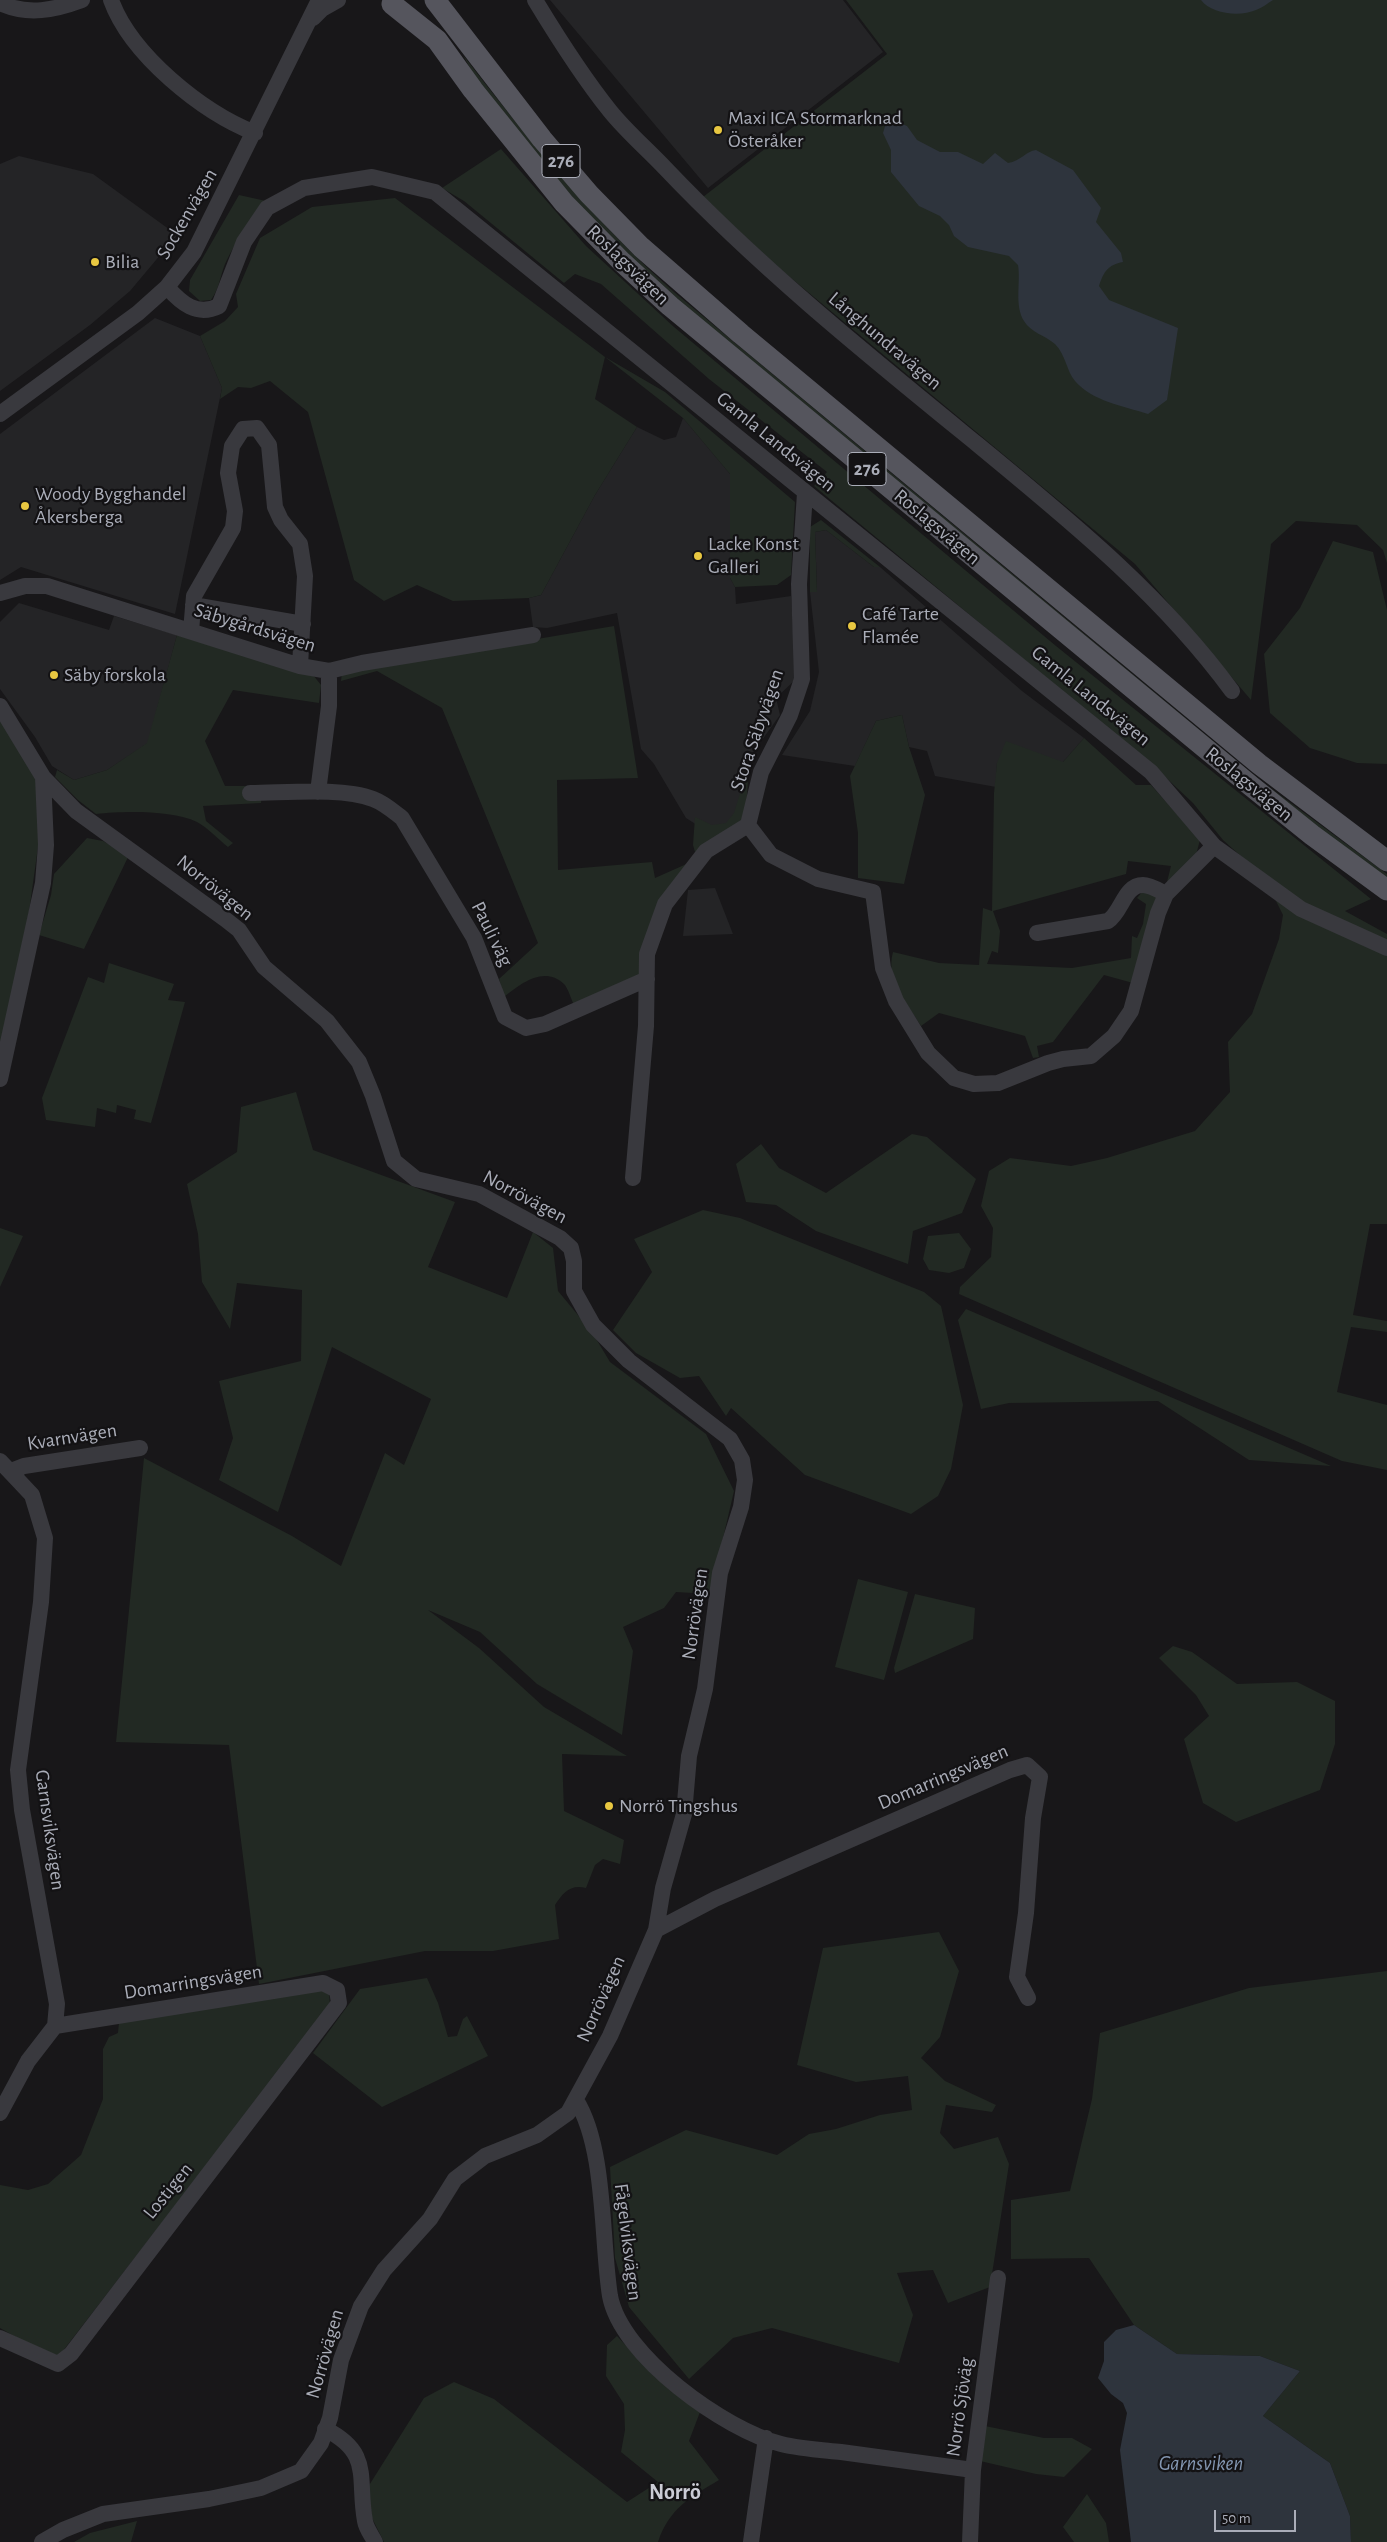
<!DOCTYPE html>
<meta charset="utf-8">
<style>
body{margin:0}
#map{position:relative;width:1387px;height:2542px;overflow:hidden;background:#181719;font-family:"Alegreya Sans",sans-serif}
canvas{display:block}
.scale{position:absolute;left:1214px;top:2510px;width:82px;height:22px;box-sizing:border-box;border:2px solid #aaadb8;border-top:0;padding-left:6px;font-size:15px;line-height:18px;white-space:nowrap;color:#aaadb8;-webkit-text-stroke:4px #131214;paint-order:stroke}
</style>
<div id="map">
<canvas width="1387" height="2542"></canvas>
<div class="scale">50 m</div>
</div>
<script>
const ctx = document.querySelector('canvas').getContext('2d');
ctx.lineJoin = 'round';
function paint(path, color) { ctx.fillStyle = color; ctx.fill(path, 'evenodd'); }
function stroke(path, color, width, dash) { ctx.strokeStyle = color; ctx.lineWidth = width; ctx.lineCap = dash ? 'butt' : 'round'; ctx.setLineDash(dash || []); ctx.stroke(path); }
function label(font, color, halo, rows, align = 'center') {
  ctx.font = font + ' "Alegreya Sans",sans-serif'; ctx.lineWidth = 4.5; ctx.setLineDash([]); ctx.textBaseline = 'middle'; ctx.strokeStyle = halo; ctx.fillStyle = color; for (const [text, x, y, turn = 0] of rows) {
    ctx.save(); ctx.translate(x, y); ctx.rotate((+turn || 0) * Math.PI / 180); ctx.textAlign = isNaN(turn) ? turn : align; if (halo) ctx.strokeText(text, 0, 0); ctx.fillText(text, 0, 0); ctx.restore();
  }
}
paint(new Path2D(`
 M550,0H843L883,52L708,188Z
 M19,156L93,174L177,235L130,291L90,325L0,391V164Z
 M155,318L200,336L222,388L175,614L21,567L0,580V434Z
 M683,418L730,474V578L735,587L736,604L791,596L796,679L776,698L780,715L749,758L746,812L737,823L705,830L686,818L654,764L641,749L617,613L547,628L533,627L529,598L541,595L595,495L637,427L664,440L676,437Z
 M826,530L874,567H880L1022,691L1084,738L1063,762L997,763L996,787L935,776L927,751L909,747L902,715L876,721L855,766L782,755L810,711L819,672L810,592L817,591L815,532Z
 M19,603L109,630L114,616L177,635L148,743L107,770L74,780L52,766L35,737L0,689V622Z
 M715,888L733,934L683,936L688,890Z`), '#242426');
paint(new Path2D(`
 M846,0H1387V563L1383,550L1357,525L1296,521L1271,544L1251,700L1135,564L773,263L703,197L887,54Z
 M463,55C528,139 594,221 674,292L1261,781L1387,874V882L1318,832L716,336L596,226L477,81Z
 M501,149L586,246L674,327L1056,646L1371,899L1345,911L1387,934V1224H1370L1353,1315L1387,1321V1332L1351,1327L1337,1392L1387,1405V1470L1342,1461L959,1294L960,1287L991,1257L993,1228L981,1206L989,1171L1010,1158L1071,1166L1107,1158L1195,1131L1230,1092L1228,1042L1252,1014L1279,939L1283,915L1264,877L1223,840L1193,803L1161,773L814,486L827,472L709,379L601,284L575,274L564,283L464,201L442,188Z
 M239,195L266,201C250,221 236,240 225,264C220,277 219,289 211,300L200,301L189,291L190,280Z
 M395,198L605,357L665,392L795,502L791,575L777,585L735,587L730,578V474L683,418L605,357L595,399L637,427L595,495L541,595L529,598L453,601L417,585L384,601L354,580L308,412L270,381L251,388L238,387L220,399L222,388L200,336L225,321L238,307L236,294L260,238L312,207Z
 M821,520L880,567H874L826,530L815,532L817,592H810V527Z
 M1333,541L1373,552L1387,610V764L1357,763L1310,748L1270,713L1264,654L1300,608Z
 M614,626L638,778L557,780L558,870L652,862L655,878L691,862L640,976L574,1005C571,999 568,988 564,984C544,965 520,984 504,997L499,979L538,943L442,708L377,671L341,681L342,672Z
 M177,635L313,675L321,685L319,703L233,690L205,741L225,786H263L261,803L203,806L206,821L233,843L228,847C218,839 208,828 197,822C172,810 124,811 96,814L78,800L55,777L57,770L74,780L107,770L147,743Z
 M902,715L909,747L925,795L904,884L858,878V833L850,776L876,721Z
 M0,720L37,779L42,818L29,912L0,1056Z
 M1084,738L1136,785H1151L1200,840L1196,855L1171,883L1167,882L1171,866L1128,861L1126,874L993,911L1000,931L998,953L992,951L987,964L1072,968L1131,958L1132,936L1137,938L1143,924L1146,904L1137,898L1143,891L1161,895L1133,983L1104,975L1053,1042L1037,1046L1039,1057L1033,1058L1025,1036L939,1013L921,1026C907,1003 885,980 893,952L939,963L979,965L983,908L992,911L994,793L997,763L1006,741L1063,762Z
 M745,777L748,778L746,812L742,823L695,852L693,845L695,817L712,825L726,823L734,813Z
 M87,838L103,841L129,855L84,949L39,935L51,895L54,874Z
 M109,963L174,984L168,1000L185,1002L151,1123L134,1119L136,1110L117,1105L116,1113L97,1108L95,1127L46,1120L42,1098L88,977L104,983Z
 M296,1092L313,1150L455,1202L428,1267L507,1298L533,1232L553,1248L558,1291L592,1332L610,1362L706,1434L734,1491L710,1594L676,1592L664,1608L623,1627L633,1651L622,1735L537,1684L480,1632L428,1610L479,1648L544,1707L627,1756L562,1754L564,1811L624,1840L620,1864L603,1859L595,1865L586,1888C570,1884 563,1893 555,1905L559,1939L493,1951H425L259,1984L229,1745L116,1742L144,1458L292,1536L341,1566L385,1453L404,1465L431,1399L332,1347L278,1512L219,1480L233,1438L219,1381L301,1361L302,1290L237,1283L230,1329L202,1282L198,1234L187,1184L237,1152L241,1107Z
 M912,1134L927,1137L976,1179L962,1213L913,1231L908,1264L816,1231L776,1205L746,1202L736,1164L761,1144L779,1168L826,1193Z
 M703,1210L740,1218L924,1292L941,1306L963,1405L951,1469L938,1496L911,1514L805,1475L731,1408L726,1416L699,1376L680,1378L636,1353L613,1330L652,1272L634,1239Z
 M0,1228L23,1236L0,1287Z
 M959,1233L971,1249L964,1268L949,1273L929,1270L923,1259L928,1236Z
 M966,1309L1331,1466L1249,1460L1158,1401L1009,1403L981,1409L958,1320Z
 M858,1579L908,1592L884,1680L835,1667Z
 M915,1594L975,1608L973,1639L895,1673L894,1668Z
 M1173,1646L1192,1652L1237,1684L1297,1682L1335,1701V1744L1320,1790L1236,1822L1203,1803L1184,1739L1209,1716L1196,1695L1159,1658Z
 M939,1932L959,1971L940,2037L921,2058L945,2081L996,2105L992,2112L946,2105L940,2133L954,2149L998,2137L1009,2164L990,2287L948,2303L933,2270L897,2273L913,2315L899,2363L772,2328L733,2338L689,2379L629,2307L615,2258L610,2167L686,2130L777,2155L809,2134L836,2129L880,2115L912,2110L908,2076L856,2082L797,2065L823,1948Z
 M1387,1971V2542H1351L1350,2516L1330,2463L1263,2416L1300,2371L1260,2356L1177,2354L1134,2325L1089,2258L1011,2259V2200L1070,2191L1092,2099L1100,2033L1249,1988Z
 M427,1978L438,2003L448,2037L457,2036L463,2019L467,2016L488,2056L382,2107L313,2053L360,1989Z
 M319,1986L329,1992L330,2005L59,2356L35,2348L0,2328V2185L28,2190L48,2184L81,2155L103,2099V2049L109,2037L118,2033L119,2022Z
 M617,2336L655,2377L700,2412L689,2441L719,2480C690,2497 669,2509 658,2542H384L372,2518L368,2487L424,2398L454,2382L494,2399L627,2502L658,2482L621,2452L625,2430L624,2404L606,2376L607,2345Z
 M985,2426L1044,2438H1072L1092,2449L1064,2477L1036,2474L980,2461Z
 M1087,2494L1106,2523L1109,2542H1074L1063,2527Z
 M137,2521L131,2542H74L90,2533Z`), '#222923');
paint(new Path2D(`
 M1201,0H1273C1268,3 1262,8 1256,10C1240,17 1211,14 1201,0Z
 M895,121L907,126L917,140L940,152H958L983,164L995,153L1008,163C1021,161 1026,151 1036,150L1073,170L1101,208L1096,222L1121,253L1123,262C1108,265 1104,271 1099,286L1109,300L1178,328L1167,400L1148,414C1123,406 1092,401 1075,381C1066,370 1066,355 1055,344C1046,336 1030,332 1024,321C1014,305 1021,282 1018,265L1009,256L968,247L954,236L949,225L940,216L919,206L891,172V150L883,133L886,123Z
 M1134,2325L1177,2354L1260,2356L1300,2371L1263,2416L1330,2463L1350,2516L1351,2542H1131L1120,2450L1127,2413L1123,2403L1111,2394L1098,2378L1104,2361V2342L1116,2330Z`), '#2e343d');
stroke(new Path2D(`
 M111,0C131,55 202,112 255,133
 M535,0C558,38 582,76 610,111C626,131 647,149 665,168C761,269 869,356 977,444C1069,520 1161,594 1232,691
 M0,3C28,16 55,10 82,0
 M313,18L322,9L338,0
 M167,287C181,303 197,317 219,306L244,242L267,208L304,188L372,177L435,192L1151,772L1214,846L1301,909L1387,948
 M0,414L138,313L167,287L194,252L319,0
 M0,593L25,586H47L300,666L329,671L362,663L533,635
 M193,605L303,624
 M191,631L194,596L233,528L235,511L228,473L232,446L243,429L257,428L269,445L275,507L281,520L300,544L305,576L300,666
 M0,706L43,777L76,811L225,919L239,930L264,967L327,1021L359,1062L373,1096L394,1161L416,1179L479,1194L560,1238L571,1248L574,1261V1291L593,1325L629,1361L730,1439L742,1460L745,1480L741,1507L720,1573L705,1689L689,1756L684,1814L663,1888L656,1930L610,2036L568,2113L537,2135L485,2156L455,2179L430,2219L384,2270L361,2306L341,2360L330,2418L321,2443L301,2471L261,2488L209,2499L103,2514L63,2530L42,2542
 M318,792L329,706V671
 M250,793C284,793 342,787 373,799C384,803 393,811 402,818L474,938L505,1017L526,1028L545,1024L647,979
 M748,825L771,855L818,879L873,892L883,968L896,1001L928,1053L954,1078L974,1084L998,1083L1048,1063L1063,1059L1091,1056L1114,1036L1131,1011L1158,913L1166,894L1214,846
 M1037,933L1108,921C1122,912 1124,885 1143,885C1150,885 1160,891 1166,894
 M0,1079L43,883L46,845L43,777
 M633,1178L646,1026L647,954L665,904L706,851L748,825L761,772L790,715L802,679L799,584L805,493
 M0,1461L32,1495L45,1538L41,1602L18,1770L22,1810L57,2004L55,2026L28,2061L0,2113
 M11,1471L24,1466L140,1448
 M656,1930L715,1899L1010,1770L1027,1765L1040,1777L1033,1818L1026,1913L1017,1977L1028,1998
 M576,2100C606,2148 601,2239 610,2296C621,2356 725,2430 781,2444C801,2449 822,2450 841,2452C885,2458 929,2464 973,2470
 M0,2338L58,2364L71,2354L339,2003L337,1990L323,1983L55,2026
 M325,2429C373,2453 357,2478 365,2521C366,2528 372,2536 375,2542
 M751,2542L766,2438
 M970,2542L973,2470L998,2278`), '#39393e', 16);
stroke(new Path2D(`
 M435,0L542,139L589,194L641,247L741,334L1259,764L1387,861
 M392,4L437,40L473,90L564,203L622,262L670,306L1251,786L1312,835L1387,890`), '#55555d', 21);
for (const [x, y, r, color] of [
 [718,130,5,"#e8c741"],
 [95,262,5,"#e8c741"],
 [25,506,5,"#e8c741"],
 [698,556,5,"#e8c741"],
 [852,626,5,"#e8c741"],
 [54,675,5,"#e8c741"],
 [609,1806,5,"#e8c741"]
]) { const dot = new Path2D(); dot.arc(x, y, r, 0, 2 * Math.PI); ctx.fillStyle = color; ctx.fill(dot); stroke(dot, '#131214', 2); }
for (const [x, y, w] of [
 [561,161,38],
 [867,469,38]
]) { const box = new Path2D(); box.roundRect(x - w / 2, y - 16.5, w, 33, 4); ctx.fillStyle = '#131214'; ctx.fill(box); stroke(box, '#aaadb8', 1); }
label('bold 19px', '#aaadb8', null, [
 ["276",561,161],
 ["276",867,469]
]);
label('20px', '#aaadb8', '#131214', [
 ["Maxi ICA Stormarknad",728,118],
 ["Österåker",728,141],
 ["Bilia",105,262],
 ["Woody Bygghandel",35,494],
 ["Åkersberga",35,517],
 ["Lacke Konst",708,544],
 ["Galleri",708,567],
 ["Café Tarte",862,614],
 ["Flamée",862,637],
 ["Säby forskola",64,675],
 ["Norrö Tingshus",619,1806]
], 'left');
label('20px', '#aaadb8', '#131214', [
 ["Sockenvägen",187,214,-60],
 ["Roslagsvägen",628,265,44],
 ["Långhundravägen",885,341,40],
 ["Gamla Landsvägen",776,442,39],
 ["Roslagsvägen",937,527,40],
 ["Säbygårdsvägen",255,628,17],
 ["Gamla Landsvägen",1091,696,39],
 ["Stora Säbyvägen",757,730,-71],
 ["Roslagsvägen",1249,784,39],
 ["Norrövägen",215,888,39],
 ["Pauli väg",492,934,64],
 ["Norrövägen",525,1197,28],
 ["Kvarnvägen",72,1437,-9],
 ["Norrövägen",695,1614,-82],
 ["Domarringsvägen",943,1777,-23],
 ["Garnsviksvägen",50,1830,82],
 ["Domarringsvägen",193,1982,-9],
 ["Norrövägen",601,1999,-66],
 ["Lostigen",168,2191,-51],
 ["Fågelviksvägen",628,2242,83],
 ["Norrövägen",325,2354,-74],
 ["Norrö Sjöväg",960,2407,-82]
]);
label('italic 21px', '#8396b1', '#131214', [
 ["Garnsviken",1201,2464]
]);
label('bold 22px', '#cbccd5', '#131214', [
 ["Norrö",675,2492]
]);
</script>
